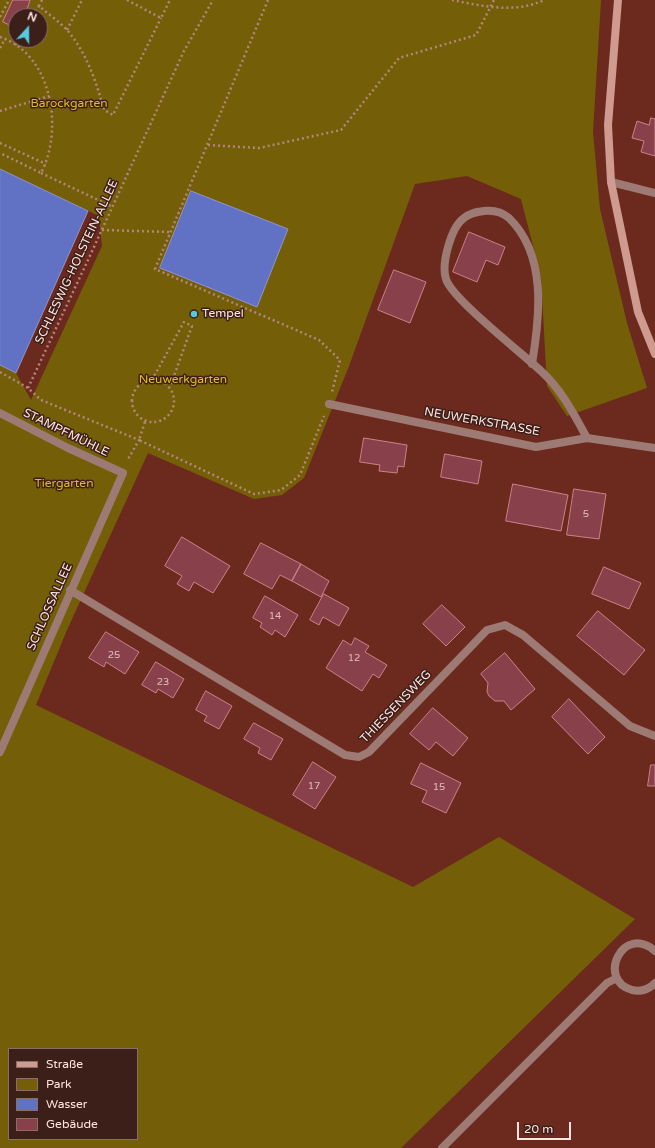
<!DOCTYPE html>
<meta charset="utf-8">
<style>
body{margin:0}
#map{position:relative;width:655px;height:1148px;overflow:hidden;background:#6c2a1e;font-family:"Varela Round",sans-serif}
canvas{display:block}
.legend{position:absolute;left:8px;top:1048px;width:130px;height:92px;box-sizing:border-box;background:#3d1f19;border:1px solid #8b6e69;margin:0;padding:5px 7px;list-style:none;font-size:12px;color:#ffe5e0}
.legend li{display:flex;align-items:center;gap:8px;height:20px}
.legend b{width:20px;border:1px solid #8b6e69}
.north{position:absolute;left:8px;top:8px;width:40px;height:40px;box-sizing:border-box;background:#3d1f19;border:1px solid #8b6e69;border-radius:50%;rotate:21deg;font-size:11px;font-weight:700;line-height:16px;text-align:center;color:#ffe5e0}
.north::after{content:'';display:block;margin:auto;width:14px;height:18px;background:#56c9e0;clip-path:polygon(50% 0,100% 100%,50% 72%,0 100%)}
.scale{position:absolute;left:517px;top:1122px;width:54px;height:18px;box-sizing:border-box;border:2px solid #ffe5e0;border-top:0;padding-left:5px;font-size:12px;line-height:14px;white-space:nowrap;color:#ffe5e0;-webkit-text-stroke:3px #3d1f19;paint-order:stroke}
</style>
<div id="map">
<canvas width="655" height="1148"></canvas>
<ul class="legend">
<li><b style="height:5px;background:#cf9a8f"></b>Straße</li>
<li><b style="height:11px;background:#745f08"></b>Park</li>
<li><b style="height:11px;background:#6172c5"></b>Wasser</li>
<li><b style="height:11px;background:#88414b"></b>Gebäude</li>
</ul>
<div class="north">N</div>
<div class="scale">20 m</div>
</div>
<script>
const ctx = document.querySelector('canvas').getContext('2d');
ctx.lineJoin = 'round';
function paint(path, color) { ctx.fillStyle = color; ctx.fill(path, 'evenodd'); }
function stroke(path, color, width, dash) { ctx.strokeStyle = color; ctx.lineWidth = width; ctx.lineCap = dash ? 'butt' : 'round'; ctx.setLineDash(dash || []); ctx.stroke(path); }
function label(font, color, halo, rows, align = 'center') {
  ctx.font = font + ' "Varela Round",sans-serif'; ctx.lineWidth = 3; ctx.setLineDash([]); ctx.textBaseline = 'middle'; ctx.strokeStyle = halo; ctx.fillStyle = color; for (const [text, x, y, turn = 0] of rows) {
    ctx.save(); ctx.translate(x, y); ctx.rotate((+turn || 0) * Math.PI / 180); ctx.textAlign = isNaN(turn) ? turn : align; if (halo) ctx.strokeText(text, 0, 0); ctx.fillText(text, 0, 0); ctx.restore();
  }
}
paint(new Path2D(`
 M0,0H601L593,132L600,209L627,323L647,388L567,416L547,386L541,277L521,199L467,176L415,184L349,366L304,478L282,495L254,499L148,453L67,630L36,705L413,887L499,837L635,919L401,1148H0V365L16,373L31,400L102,246L99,216L0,169ZM16,16H40V40H16ZM9,1049H137V1139H9Z`), '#745f08');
const water = new Path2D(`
 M0,169L88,211L16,373L0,365Z
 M191,191L288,229L257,307L160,268Z`);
paint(water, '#6172c5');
stroke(water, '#9094cd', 1);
const building = new Path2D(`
 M13,0H30L25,16H16V28L3,22Z
 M651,118L655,119V156L641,152L644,141L632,138L637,121L649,125Z
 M469,232L505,247L498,265L486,260L477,282L453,272Z
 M394,270L426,282L410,323L378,310Z
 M364,438L407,445L404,467L398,466L397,473L379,471L380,465L360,462Z
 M445,454L482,461L478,484L441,477Z
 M513,484L568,495L561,531L506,521Z
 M574,489L606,494L599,539L567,535Z
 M182,537L230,566L213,593L194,582L189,591L177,584L182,576L165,566Z
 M261,543L301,564L292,581L280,575L272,589L244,574Z
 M301,564L329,581L321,597L292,581Z
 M604,567L641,583L629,609L592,594Z
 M324,594L349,608L339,626L323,617L319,625L310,620Z
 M265,596L298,615L285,637L275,630L272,635L260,627L262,623L253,618Z
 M442,605L465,627L446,646L423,624Z
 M598,611L645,650L624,675L577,636Z
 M106,632L139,652L125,674L106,662L104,667L89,658Z
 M355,638L369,646L365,652L387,665L379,678L373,674L362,691L326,668L343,640L351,645Z
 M505,653L535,689L511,710L504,701H495L489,696L487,692L488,683L481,674Z
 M156,662L184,679L173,698L158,689L156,693L142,685Z
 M206,691L232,706L219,729L204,721L207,716L196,710Z
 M569,699L605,737L588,754L552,717Z
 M433,708L468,738L453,756L436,742L429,750L410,734Z
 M254,723L283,739L271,760L258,753L260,748L244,739Z
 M313,762L336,777L315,809L293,795Z
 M421,763L461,783L446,813L422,802L427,791L411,784Z
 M651,765H655V786H648Z`);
paint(building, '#88414b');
stroke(building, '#ce8089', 1);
stroke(new Path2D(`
 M42,0L39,6C48,14 60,22 68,31C87,54 96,81 104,110L113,115L161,18
 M127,0L161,18L170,0
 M268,0L155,269L319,340L340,360L332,392
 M452,0C482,6 515,14 544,0
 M33,16L39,6
 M0,17L9,0
 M67,30L82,0
 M0,37C52,54 64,129 41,173L0,153
 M15,45L19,40
 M0,48L5,39
 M0,111L49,96
 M0,143L46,164
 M208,145L259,148L341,130L399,58L476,35L494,0
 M41,173L113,207
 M102,230L170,232
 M0,372L28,388L41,400L139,440L127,461
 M132 401a21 21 0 1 1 42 0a21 21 0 1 1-42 0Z
 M152,380L184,322L192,326L170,387
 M28,388L88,260L184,51L213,0
 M145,422L139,440L254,494L281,490L300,475L324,416`), '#b3857c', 2.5, [2, 3]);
stroke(new Path2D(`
 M611,182L655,193
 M532,364C540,316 547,255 509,218C502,212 493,210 484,211C476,212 470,213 464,218C451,227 441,264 446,279C451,298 523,354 541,371C561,389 574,414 587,438
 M655,951C623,923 596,980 632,990C641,992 649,989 655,983
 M442,1148L607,983L617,978`), '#9d7b74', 8);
stroke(new Path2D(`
 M329,404L536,447L587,438L655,448
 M0,413L68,448L123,473L0,752
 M70,590L345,755L359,757L369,752L487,630L505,625L523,635L630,726L655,736`), '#9d7b74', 8);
stroke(new Path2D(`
 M618,0L608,125L611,182L638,312L655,354`), '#cf9a8f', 8);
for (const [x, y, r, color] of [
 [194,314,4,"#56c9e0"]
]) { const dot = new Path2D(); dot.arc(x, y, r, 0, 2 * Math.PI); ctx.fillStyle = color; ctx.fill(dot); stroke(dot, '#3d1f19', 1.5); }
label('10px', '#e1bcbb', null, [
 ["5",586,514],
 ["14",275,616],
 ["25",114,655],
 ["12",354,658],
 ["23",163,682],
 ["17",314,786],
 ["15",439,787]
]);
label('12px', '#e4bd22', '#3d1f19', [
 ["Barockgarten",69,104],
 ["Neuwerkgarten",183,380],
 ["Tiergarten",64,484]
]);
label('12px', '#ffe5e0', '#3d1f19', [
 ["SCHLESWIG-HOLSTEIN-ALLEE",77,262,-65],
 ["NEUWERKSTRASSE",482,422,10],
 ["STAMPFMÜHLE",66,433,26],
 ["SCHLOSSALLEE",50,607,-66],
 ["THIESSENSWEG",396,707,-46]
]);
label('12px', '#ffe5e0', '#3d1f19', [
 ["Tempel",202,314]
], 'left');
</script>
